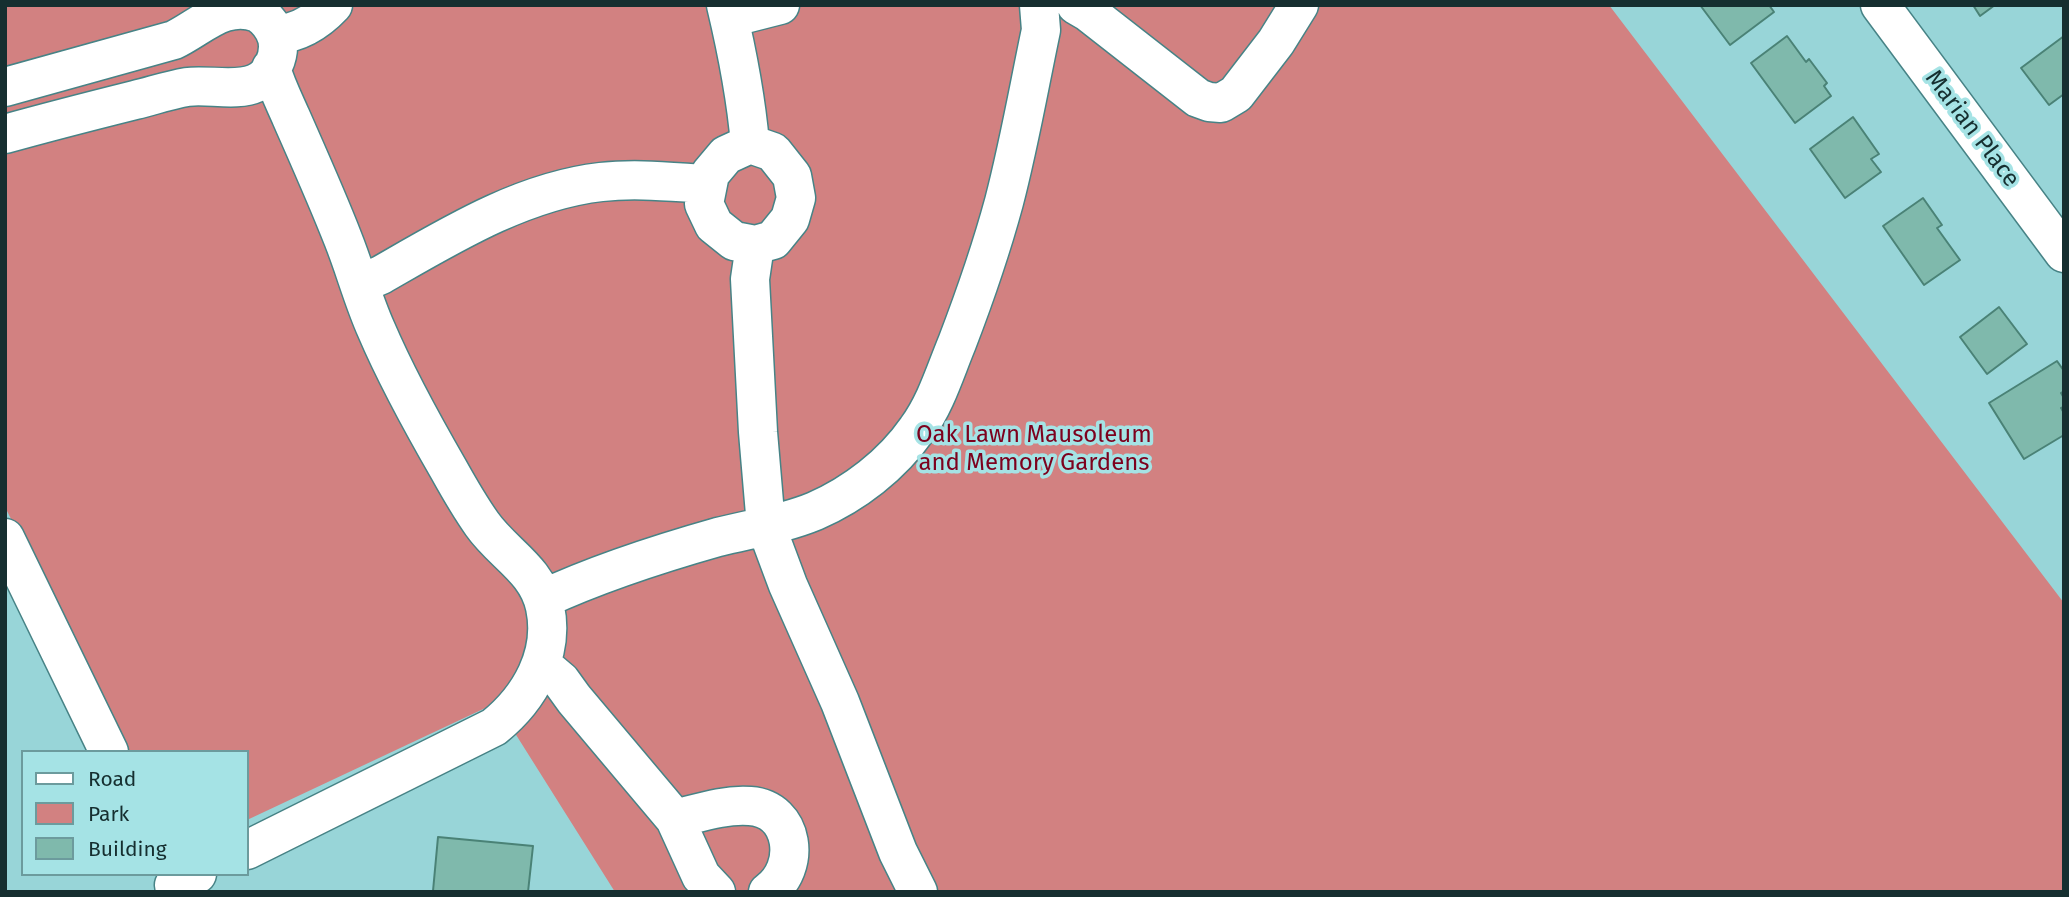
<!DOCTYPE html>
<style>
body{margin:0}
#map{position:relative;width:2069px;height:897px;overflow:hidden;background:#98d5d8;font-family:"Fira Sans",sans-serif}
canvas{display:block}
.frame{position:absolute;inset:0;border:7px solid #162f30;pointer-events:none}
.legend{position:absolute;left:21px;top:750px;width:228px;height:126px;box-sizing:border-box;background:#a5e3e5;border:2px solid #6c9b9d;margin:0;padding:9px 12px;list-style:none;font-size:21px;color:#162f30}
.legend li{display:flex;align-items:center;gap:14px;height:35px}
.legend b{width:35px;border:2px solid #6c9b9d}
</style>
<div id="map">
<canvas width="2069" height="897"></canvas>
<div class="frame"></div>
<ul class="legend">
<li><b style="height:9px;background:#fff"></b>Road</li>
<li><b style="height:19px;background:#d28181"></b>Park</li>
<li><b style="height:19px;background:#7fb9ac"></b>Building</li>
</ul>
</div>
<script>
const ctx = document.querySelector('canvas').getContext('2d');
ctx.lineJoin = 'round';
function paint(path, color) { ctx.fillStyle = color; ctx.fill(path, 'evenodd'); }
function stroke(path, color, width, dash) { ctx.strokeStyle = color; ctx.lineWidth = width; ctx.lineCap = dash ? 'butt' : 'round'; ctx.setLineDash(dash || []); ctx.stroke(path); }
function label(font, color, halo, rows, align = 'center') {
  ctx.font = font + ' "Fira Sans",sans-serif'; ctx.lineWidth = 7; ctx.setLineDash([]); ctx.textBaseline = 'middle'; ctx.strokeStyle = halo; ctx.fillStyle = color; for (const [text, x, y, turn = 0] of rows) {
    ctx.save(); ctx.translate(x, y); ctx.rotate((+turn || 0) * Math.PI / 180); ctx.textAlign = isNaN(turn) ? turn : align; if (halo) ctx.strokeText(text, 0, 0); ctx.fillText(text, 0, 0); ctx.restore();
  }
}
paint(new Path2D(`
 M5,5H1609L2064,603V892H615L496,703L247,820V752H128L5,507Z`), '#d28181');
const building = new Path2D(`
 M1700,5H1769L1774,12L1730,45Z
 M1973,5H1995L1980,16Z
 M1787,36L1806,62L1809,59L1827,83L1824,86L1831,96L1795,123L1751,63Z
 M2064,36V94L2049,105L2021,68Z
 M1853,117L1879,154L1871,159L1881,172L1845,198L1810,149Z
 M1923,198L1942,225L1937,228L1960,260L1924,285L1883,226Z
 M1999,307L2027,344L1987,374L1960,337Z
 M2057,361L2064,371V391L2061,393L2064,398V407L2061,408L2064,413V435L2024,459L1989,403Z
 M438,837L533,846L528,892L433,891Z`);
paint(building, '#7fb9ac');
stroke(building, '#4a8276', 2);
const minor = new Path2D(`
 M726,5C737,51 746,97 750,144
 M1076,5L1088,12L1198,98L1209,102L1221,103L1236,94L1276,42L1299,5
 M1880,5L2064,253
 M729,18L780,5
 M276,35C299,33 317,22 333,5
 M5,87L174,40C201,27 225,0 258,13C267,19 274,28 277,38C281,55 272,76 256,83C237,92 207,84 187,87C169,90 152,96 135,100C91,111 48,122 5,134
 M750,144L773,152L792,176L796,198L790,219L773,240L755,245L734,241L714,225L704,204L710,174L726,155Z
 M755,245L750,279L758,432L766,526L788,585L840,702L898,852L918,892
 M360,284L381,275C449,236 522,191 601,182C637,178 672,182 708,184
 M5,538L109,752
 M543,599C599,573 658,554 718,537C750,529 784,524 815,511C854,494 892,465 917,429C936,403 945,372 957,343C975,296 991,250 1004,202C1019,145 1029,87 1041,30L1039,5
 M541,664L561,681L574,699L675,819
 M247,850L494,727C530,698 555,654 545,607C537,569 503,554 482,524C470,507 459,488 449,470C423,425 396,376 376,329C363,300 355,269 343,239C327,198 309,158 291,117C284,101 276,85 271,68
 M174,885L197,874
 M716,892L701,876L675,819C699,813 725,804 750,806C795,809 802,868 768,892`);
stroke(minor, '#478386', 41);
stroke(minor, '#fff', 38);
label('24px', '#162f30', '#a5e3e5', [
 ["Marian Place",1972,129,53]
]);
label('24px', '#7d011d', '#a5e3e5', [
 ["Oak Lawn Mausoleum",1034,435],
 ["and Memory Gardens",1034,463]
]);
</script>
